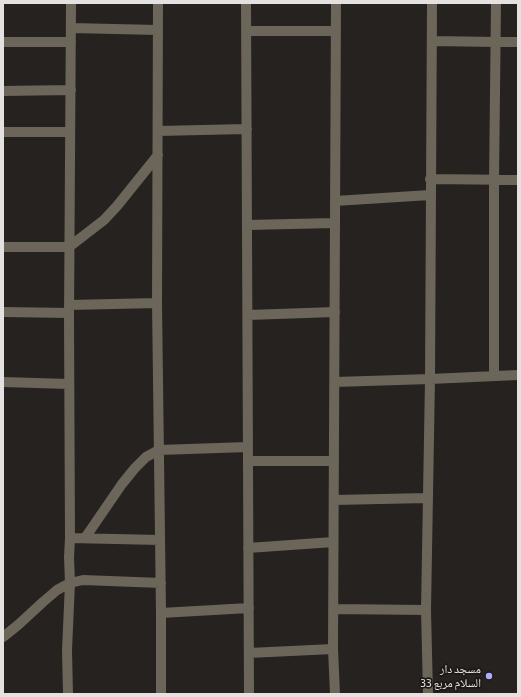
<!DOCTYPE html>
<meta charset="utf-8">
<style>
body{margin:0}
#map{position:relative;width:521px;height:697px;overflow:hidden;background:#252220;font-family:"Asap Condensed",sans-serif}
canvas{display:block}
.frame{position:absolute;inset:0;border:4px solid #e4e2e0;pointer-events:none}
</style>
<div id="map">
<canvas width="521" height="697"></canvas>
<div class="frame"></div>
</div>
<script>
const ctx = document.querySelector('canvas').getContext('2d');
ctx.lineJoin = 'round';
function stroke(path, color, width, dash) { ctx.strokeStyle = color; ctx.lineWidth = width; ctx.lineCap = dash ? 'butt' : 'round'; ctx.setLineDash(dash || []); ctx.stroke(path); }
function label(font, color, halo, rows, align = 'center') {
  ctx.font = font + ' "Asap Condensed","Noto Naskh Arabic",sans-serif'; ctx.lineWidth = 3.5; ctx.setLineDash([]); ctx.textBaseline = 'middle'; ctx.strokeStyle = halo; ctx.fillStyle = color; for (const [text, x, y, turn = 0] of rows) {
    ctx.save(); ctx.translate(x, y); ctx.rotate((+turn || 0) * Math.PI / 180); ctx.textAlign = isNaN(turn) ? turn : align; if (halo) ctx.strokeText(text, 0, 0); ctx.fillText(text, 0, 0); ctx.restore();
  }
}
stroke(new Path2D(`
 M158,3L157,303L161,613V694
 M246,3L249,694
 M71,28L158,30
 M247,31H336
 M432,41L496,42H518
 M3,42H71
 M3,91L71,90
 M158,131L247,129
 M3,132H70
 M430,179L518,180
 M335,201L430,195
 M247,225L335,223
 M3,247H69L104,220L117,206L158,155
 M69,305L157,303
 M3,312L69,313
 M248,315L335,312
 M494,376V180L496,3
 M3,382L69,384
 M335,382L430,379L518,375
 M248,461H334
 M334,500L428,498
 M70,538L160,540
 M85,538L122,484L135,468L146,457L159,450L248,447
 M248,548L333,542
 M333,609L426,610
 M161,613L249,608
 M3,637L18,625L43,602L57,590L70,583L83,580L161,583
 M249,653L333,649
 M68,694L67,650L70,583L69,557L70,538L69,318L71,3
 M335,694L333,649L336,3
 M428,694L426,610L430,379L432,3`), '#6c6559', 10);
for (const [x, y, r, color] of [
 [489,676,4,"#b1adfa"]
]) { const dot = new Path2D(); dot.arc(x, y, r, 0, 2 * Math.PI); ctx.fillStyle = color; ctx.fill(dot); stroke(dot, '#1c1917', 1.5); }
label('12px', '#e4e2e0', '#1c1917', [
 ["مسجد دار",481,669],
 ["السلام مربع 33",481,683]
], 'right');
</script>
